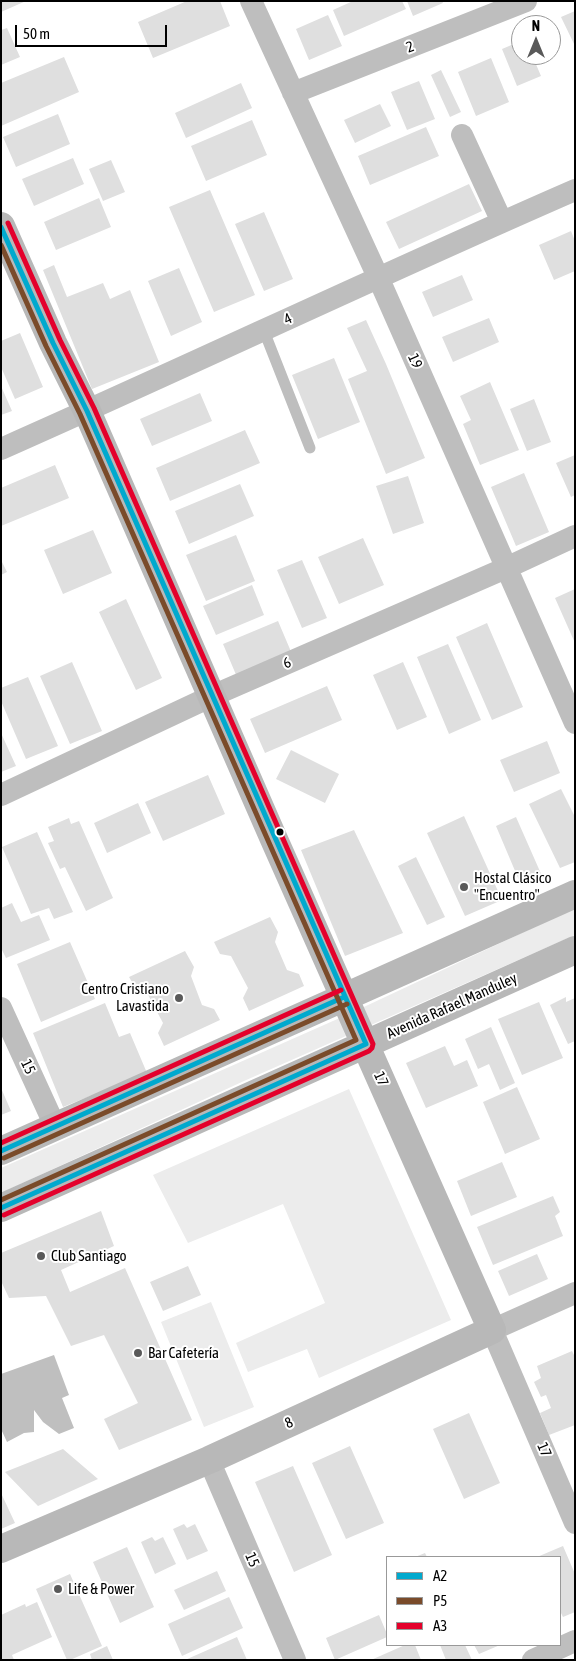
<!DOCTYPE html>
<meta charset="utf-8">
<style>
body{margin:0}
#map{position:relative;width:576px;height:1661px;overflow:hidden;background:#fff;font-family:"Asap Condensed",sans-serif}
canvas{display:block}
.frame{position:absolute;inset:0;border:2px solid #000;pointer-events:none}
.legend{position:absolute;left:386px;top:1556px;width:175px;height:90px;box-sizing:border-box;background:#fff;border:1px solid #999;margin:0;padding:6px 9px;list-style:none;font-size:15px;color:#000}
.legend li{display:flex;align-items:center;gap:10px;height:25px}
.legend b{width:25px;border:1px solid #999}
.north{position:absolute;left:511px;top:15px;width:50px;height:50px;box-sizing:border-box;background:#fff;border:1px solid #999;border-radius:50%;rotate:0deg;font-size:14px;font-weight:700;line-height:20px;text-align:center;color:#000}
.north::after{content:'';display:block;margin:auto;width:18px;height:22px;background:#595959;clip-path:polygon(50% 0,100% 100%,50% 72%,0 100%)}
.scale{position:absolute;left:15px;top:25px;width:152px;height:22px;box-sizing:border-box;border:2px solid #000;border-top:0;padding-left:6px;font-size:15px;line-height:18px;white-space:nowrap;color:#000;-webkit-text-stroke:4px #fff;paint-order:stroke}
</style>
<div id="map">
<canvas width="576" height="1661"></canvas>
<div class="frame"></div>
<ul class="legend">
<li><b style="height:6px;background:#00a9ce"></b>A2</li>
<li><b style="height:6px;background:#7a4b2a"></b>P5</li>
<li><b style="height:6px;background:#e4002b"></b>A3</li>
</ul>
<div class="north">N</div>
<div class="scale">50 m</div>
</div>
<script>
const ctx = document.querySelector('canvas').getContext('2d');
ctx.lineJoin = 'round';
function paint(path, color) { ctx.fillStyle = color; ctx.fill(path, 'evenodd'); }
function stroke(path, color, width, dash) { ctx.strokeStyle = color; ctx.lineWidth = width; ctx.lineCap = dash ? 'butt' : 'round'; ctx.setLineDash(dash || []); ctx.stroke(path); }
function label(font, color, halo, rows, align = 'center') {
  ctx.font = font + ' "Asap Condensed",sans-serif'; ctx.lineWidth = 4; ctx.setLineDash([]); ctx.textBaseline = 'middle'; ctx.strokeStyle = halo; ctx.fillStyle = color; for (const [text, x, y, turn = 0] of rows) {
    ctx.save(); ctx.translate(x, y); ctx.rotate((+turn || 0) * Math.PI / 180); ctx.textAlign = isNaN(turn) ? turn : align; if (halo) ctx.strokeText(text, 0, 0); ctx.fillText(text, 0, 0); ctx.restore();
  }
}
paint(new Path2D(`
 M575,908V935L244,1081L1,1193V1168L351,1013Z
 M349,1089L451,1320L319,1378L307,1349L248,1372L236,1343L325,1303L283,1204L188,1243L153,1175Z
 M211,1302L254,1407L204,1427L161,1322Z`), '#ececec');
paint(new Path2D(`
 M54,1355L69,1395L62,1398L74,1428L59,1434L43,1422L34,1410V1432L24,1433L7,1442L1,1429V1374Z`), '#bfbfbf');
paint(new Path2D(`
 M1,1H26L1,12Z
 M187,1H220L230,26L153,58L138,22Z
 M353,1H402L406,9L344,36L333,10Z
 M407,1H442L443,3L413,16Z
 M575,11V46L561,17Z
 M328,15L342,46L309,60L296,29Z
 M7,28L20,57L1,65V30Z
 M521,41V55H532L541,76L517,86L502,49Z
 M64,57L79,92L1,126V83Z
 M491,58L509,102L476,116L458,72Z
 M441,70L461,112L450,117L431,75Z
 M419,81L435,119L407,130L391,92Z
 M241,83L252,108L186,138L175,113Z
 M380,104L391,126L355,143L344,120Z
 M58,114L70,144L16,167L3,137Z
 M252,120L267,155L206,181L191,146Z
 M426,127L439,156L370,185L358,156Z
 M73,158L84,184L34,206L22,179Z
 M111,160L125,192L103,201L89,169Z
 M469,184L482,211L399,249L386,222Z
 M210,190L255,295L214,312L169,207Z
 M99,198L111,227L56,250L44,222Z
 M264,212L293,279L264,291L235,224Z
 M571,231L575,241V271L554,280L539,245Z
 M54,265L67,297L103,283L110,299L130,290L159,362L92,389L43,270Z
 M179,268L202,322L171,336L148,281Z
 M462,275L473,300L433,317L422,292Z
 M489,318L499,342L453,362L442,337Z
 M366,320L386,364L425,458L386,474L348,379L367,371L347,328Z
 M20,333L43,387L15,399L1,367V341Z
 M334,358L360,422L318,439L292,375Z
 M490,382L519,450L480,465L463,424L471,420L460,396Z
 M1,386L12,411L1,415Z
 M200,393L212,421L152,446L140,419Z
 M534,399L551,442L527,451L510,409Z
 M245,430L260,463L170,501L156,468Z
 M575,455V495L571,497L556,463Z
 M55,465L69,498L1,526V488Z
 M524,473L549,532L516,546L491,487Z
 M408,476L424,523L393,534L376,486Z
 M240,484L254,516L189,544L175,511Z
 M93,530L112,573L63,594L44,550Z
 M236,535L255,581L206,601L186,555Z
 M363,538L384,585L339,604L318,557Z
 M1,560L7,572L1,575Z
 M302,560L327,618L302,628L277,570Z
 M252,585L264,615L216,635L203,606Z
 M575,589V643L555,598Z
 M126,599L162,678L136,690L99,612Z
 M278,621L292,654L237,677L223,644Z
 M487,623L523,707L492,720L456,637Z
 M448,644L481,720L449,734L417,657Z
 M72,662L102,731L70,744L40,676Z
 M403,662L427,717L397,730L373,675Z
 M28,677L58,746L26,759L1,701V688Z
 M327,686L342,720L265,753L250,719Z
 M1,733L16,766L1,772Z
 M547,741L560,773L514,792L500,760Z
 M291,750L339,774L325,803L276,779Z
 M208,775L225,814L163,841L145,802Z
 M561,789L575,817V862L560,868L529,804Z
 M138,803L151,833L107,853L94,823Z
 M464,816L502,900L465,916L427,833Z
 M516,817L542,876L521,885L496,826Z
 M69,818L71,824L79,821L113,898L86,911L65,867L60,869L48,843L54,841L48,827Z
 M354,830L403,933L345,956L301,850Z
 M37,832L73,912L54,919L49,908L31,914L2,847Z
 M416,857L445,917L427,925L398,866Z
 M12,903L21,922L39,915L50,940L6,958L1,948V908Z
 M270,917L278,932L275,942L287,970L299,974L304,986L249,1011L243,998L248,988L231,956L220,954L214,942Z
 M70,942L95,999L41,1022L17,964Z
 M185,951L194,967L191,976L202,1005L214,1009L220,1020L164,1046L158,1033L163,1023L146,991L136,989L129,977Z
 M566,997V1002L575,998V1041L568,1044L550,1005Z
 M539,1002L563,1058L522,1075L498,1019Z
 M105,1003L119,1037L130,1033L147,1073L63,1107L33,1033Z
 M491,1027L515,1083L500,1090L489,1064L478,1069L465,1039Z
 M445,1046L454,1066L467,1060L478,1086L426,1108L406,1063Z
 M517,1087L540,1139L505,1154L483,1102Z
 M1,1088L11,1111L1,1115Z
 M502,1162L517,1197L471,1216L457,1181Z
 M553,1196L560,1212L555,1216L563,1236L493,1265L477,1227Z
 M101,1211L114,1246L61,1270L70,1292L125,1268L192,1420L119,1450L104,1419L138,1403L104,1335L71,1346L46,1296L9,1298L1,1281V1253Z
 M537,1254L548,1279L509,1296L498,1271Z
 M188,1266L201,1295L163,1311L150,1282Z
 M572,1351L575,1357V1425L549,1435L540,1413L551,1408L546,1395L541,1397L534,1382L541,1378L537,1366Z
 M469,1413L500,1483L464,1499L433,1429Z
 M350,1446L384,1523L346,1539L312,1463Z
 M63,1449L98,1479L38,1506L5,1472Z
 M293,1466L332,1555L294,1572L255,1482Z
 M1,1493L15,1523L1,1529Z
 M184,1524L187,1528L195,1524L208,1551L187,1560L173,1529Z
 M152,1537L155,1541L163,1537L176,1564L155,1574L141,1542Z
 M563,1546L575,1574V1612L563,1617L560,1611V1557H537Z
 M127,1547L154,1607L120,1623L93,1562Z
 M425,1553L427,1557H415Z
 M217,1571L226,1591L184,1610L174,1590Z
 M70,1574L102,1646L70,1660H67L36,1589Z
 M229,1597L243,1628L182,1656L168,1624Z
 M37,1602L52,1637L12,1655L14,1660H1V1615L25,1604L26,1607Z
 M379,1615L387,1634V1637L335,1660L326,1638Z
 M237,1637L247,1660H185Z
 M405,1645H415L421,1660H371Z
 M440,1645H465L472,1660H446Z
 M474,1645H500L479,1654Z
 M107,1646L113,1660H92L90,1654Z`), '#dfdfdf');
stroke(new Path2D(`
 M264,331L310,448`), '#bebebe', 11);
stroke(new Path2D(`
 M251,1L378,277L575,723
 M293,93L526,1
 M462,135L502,222
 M1,449C193,364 382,274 575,190
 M1,795L212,696L506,568L575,536
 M1,1008L55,1126
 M575,1293L492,1330L575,1523
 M209,1460L295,1660
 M533,1660L575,1641`), '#bebebe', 22);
stroke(new Path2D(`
 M1,226L53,343L87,411L273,837L492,1330L209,1460L1,1549
 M1,1151L575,894
 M1,1208L575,950`), '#b8b8b8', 28);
stroke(new Path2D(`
 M1,227L53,343L87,411L366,1044L1,1208
 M1,1151L344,997`), '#00a9ce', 5);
stroke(new Path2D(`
 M1,245L46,346L80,414L356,1040L1,1200
 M4,1158L347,1004`), '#7a4b2a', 5);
stroke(new Path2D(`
 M1,1143L341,990
 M4,1215L369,1051L372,1048L373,1044L94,408L60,340L8,223`), '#e4002b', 5);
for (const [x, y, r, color] of [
 [280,832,4.5,"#000"],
 [464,887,5,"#595959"],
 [179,998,5,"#595959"],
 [41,1256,5,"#595959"],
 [138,1353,5,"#595959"],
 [58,1589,5,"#595959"]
]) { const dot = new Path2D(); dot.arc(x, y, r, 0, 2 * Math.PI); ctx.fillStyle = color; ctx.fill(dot); stroke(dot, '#fff', 2); }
label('15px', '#000', '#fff', [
 ["2",410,47,-21],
 ["4",288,319,-25],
 ["19",415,361,66],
 ["6",287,663,-24],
 ["Avenida Rafael Manduley",452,1006,-24],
 ["15",28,1067,65],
 ["17",381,1079,66],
 ["8",289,1423,-25],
 ["17",544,1450,67],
 ["15",252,1560,67]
]);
label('15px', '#000', '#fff', [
 ["Hostal Clásico",474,878],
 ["\"Encuentro\"",474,895],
 ["Centro Cristiano",169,989,"right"],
 ["Lavastida",169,1006,"right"],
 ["Club Santiago",51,1256],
 ["Bar Cafetería",148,1353],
 ["Life & Power",68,1589]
], 'left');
</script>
